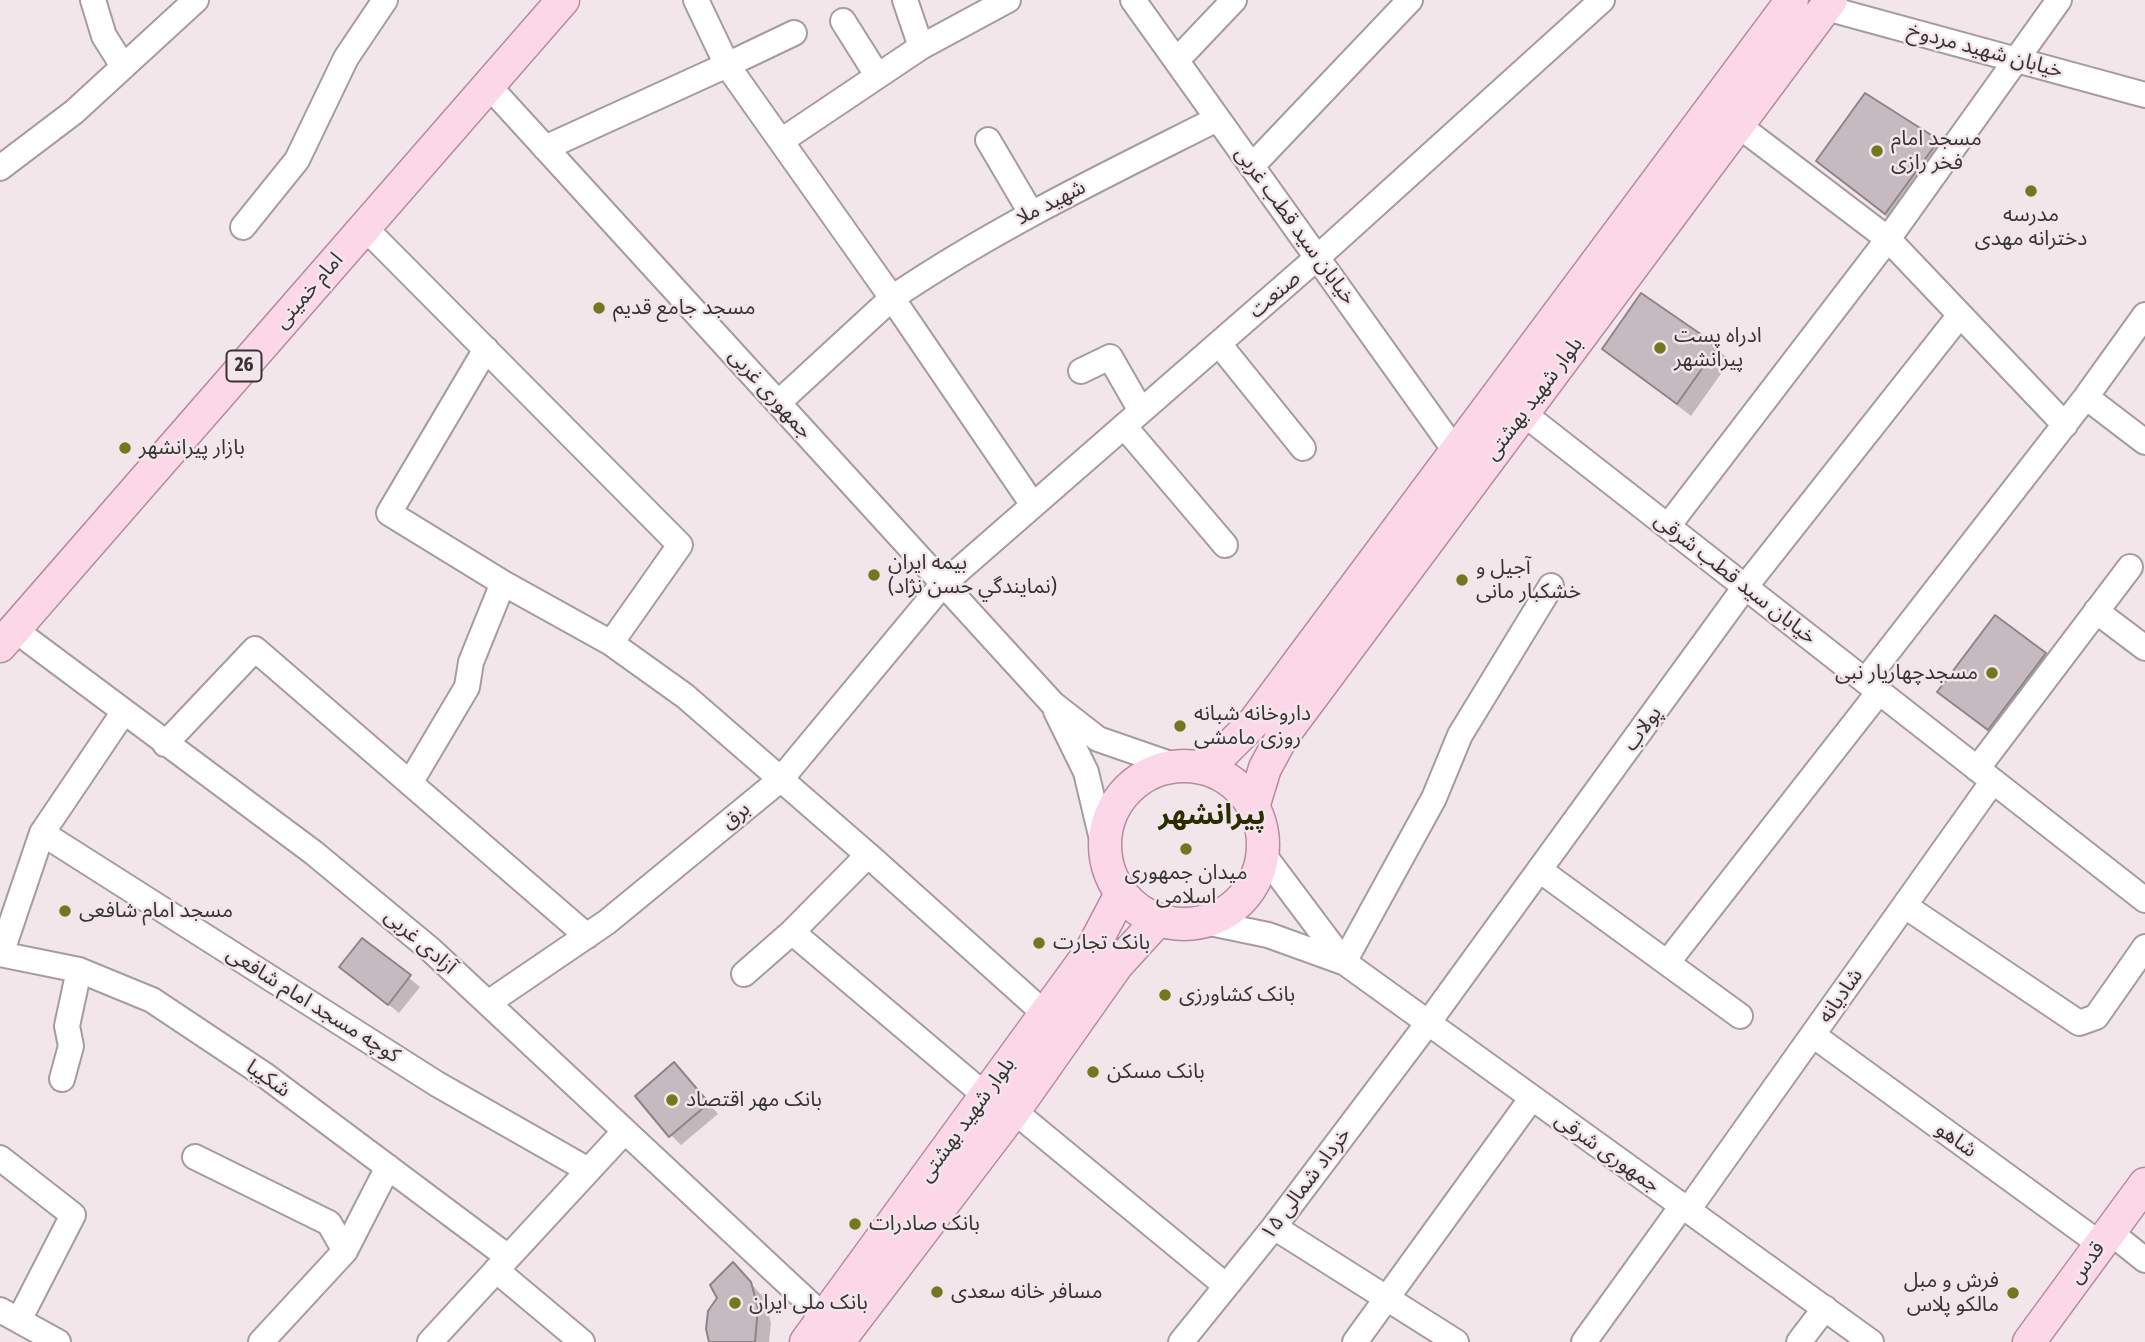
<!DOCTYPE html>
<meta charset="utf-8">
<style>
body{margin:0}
canvas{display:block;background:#f2e6eb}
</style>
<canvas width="2145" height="1342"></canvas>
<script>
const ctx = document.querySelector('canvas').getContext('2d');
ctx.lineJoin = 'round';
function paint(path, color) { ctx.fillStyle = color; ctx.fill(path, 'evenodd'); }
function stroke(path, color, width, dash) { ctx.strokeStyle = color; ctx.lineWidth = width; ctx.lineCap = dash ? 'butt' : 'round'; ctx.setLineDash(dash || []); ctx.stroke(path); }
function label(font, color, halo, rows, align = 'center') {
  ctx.font = font + ' "Fira Sans Condensed","Noto Sans Arabic",sans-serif'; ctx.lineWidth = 5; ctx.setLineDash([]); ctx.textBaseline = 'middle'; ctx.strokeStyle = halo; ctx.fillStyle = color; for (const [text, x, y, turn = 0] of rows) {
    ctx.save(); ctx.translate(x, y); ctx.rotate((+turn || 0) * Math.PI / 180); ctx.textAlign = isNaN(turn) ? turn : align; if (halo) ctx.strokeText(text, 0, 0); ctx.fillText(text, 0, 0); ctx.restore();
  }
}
paint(new Path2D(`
 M1865,95L1938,142L1952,155L1899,227L1818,161Z
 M1717,348L1730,361L1691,416L1604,349Z
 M1996,618L2059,668L2002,743L1939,692Z
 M362,940L420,987L399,1013L342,967Z
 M684,1075L718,1114L681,1145L671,1135Z
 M746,1278L764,1298L771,1323L769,1342H711Z`), '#0003');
const building = new Path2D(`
 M1865,93L1939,140L1885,214L1816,161Z
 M1641,293L1718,346L1677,404L1602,349Z
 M1995,615L2046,653L1988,730L1937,692Z
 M362,938L411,975L388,1005L339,967Z
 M674,1062L709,1103L669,1137L635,1096Z
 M733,1262L751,1282L758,1308L755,1342H709L706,1329L708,1311L717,1298L710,1285Z`);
paint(building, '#c5babf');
stroke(building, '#8e8488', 2);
const minor = new Path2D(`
 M93,0L104,36L123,66
 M905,0L921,47
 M1133,0L1456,452
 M1826,8L2145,95
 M843,21L877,75
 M1177,60L1234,0
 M487,84L1053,704L1098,739L1176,766
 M1738,125L1888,239L2065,425
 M988,140L1031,213
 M781,141L921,47L1008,0
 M545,148L727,65L696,0
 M1252,166L1410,0
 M0,168L74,112L196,0
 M243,227L297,160L346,58L385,0
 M364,227L680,545L611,643L503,583L389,513L486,349
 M1219,344L1303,448
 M1081,371L1110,357L1141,411
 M2086,397L2145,442
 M778,403L892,298L727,65L794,33
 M1523,413L2145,900
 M1124,426L1225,545
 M1033,505L892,298C995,228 1106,175 1217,119
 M1668,526L1888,239L2059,0
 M2096,611L2145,648
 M15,630L314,853L431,950L824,1317
 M611,643L685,696L868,855
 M1865,681L2086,397L2145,315
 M1056,711L1086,772L1105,852
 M165,744L255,649L587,936
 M1977,769L2130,567
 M410,783L467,687L471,662L503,583
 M42,833L437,1084L588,1170
 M1263,854L1344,962L1871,1342
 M1541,871L1740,1016
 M1905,906L2079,1023L2096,1017L2145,947
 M1205,922L1268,935L1343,962
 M0,954L79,970L152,1000L266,1076L508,1257
 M1,954L42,833L123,713
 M1344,962L1434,798L1460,735L1551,586
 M1667,963L1879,692
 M744,974L792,932
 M488,1003L607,922L781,779L943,584L1319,256L1602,0
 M1813,1035L2100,1244
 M62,1079L71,1046L67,1026L79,970
 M987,1097L792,932L868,855L1043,1012
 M1014,1111L1225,1285
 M195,1157L329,1223L345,1251
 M0,1158L73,1215L19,1320
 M1688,1210L1993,781
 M1274,1227L1456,1342
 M2110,1232L2145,1260
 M496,1270L582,1342
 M0,1310L58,1342
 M261,1342L345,1251L388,1167
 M430,1342L624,1132
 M1181,1342L1274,1227L1428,1023L1745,587L1960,315
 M1355,1342L1531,1099
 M1584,1342L1682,1206
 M1799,1342L1825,1308`);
const major = new Path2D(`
 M0,646L563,0
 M1105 845a79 79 0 1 1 158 0a79 79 0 1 1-158 0Z
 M1199,767L1224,752L1255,721L1792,0
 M1253,807L1265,768L1282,737L1831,0
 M806,1342L1091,951L1121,894
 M838,1342L1014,1111L1117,965L1158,920
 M2029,1342L2145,1184`);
stroke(minor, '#a69ba0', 28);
stroke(major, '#b58c9f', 35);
stroke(minor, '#fff', 24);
stroke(major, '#fbd7e8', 32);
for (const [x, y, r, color] of [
 [1877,151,7,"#73771e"],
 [2031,191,7,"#73771e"],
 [599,308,7,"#73771e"],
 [1660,348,7,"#73771e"],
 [125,448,7,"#73771e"],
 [874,575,7,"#73771e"],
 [1462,580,7,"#73771e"],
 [1992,673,7,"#73771e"],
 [1180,726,7,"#73771e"],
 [1186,849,7,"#73771e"],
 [65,911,7,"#73771e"],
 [1039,943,7,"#73771e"],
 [1165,995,7,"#73771e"],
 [1093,1072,7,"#73771e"],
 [672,1100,7,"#73771e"],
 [855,1224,7,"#73771e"],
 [937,1292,7,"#73771e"],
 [2013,1293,7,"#73771e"],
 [735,1303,7,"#73771e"]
]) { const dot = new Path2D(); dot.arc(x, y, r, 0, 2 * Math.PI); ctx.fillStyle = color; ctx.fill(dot); stroke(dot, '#f2e6eb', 2.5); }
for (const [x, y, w] of [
 [244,366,35]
]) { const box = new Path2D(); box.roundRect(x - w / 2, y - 15.5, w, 31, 5); ctx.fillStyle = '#f2e6eb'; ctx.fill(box); stroke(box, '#373335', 2); }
label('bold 19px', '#373335', null, [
 ["26",244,366]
]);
label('21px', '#373335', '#f2e6eb', [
 ["خیابان شهید مردوخ",1985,51,15],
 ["شهید ملا",1051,203,-27],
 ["خیابان سید قطب غربی",1295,226,54],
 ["امام خمینی",309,291,-49],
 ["صنعت",1275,295,-41],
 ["جمهوری غربی",770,394,48],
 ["بلوار شهید بهشتی",1534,399,-53],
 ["خیابان سید قطب شرقی",1735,579,38],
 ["پولاب",1643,729,-54],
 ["برق",736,816,-40],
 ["آزادی غربی",420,942,41],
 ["شادیانه",1841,996,-55],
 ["کوچه مسجد امام شافعی",313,1005,32],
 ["شکیبا",268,1079,35],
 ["بلوار شهید بهشتی",967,1120,-54],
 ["شاهو",1956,1140,36],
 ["جمهوری شرقی",1607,1153,35],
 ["۱۵ خرداد شمالی",1306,1184,-53],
 ["قدس",2087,1263,-54]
]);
label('21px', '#373335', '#f2e6eb', [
 ["مسجد امام",1891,139],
 ["فخر رازی",1891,163],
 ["مدرسه",2031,215,"center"],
 ["دخترانه مهدی",2031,239,"center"],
 ["مسجد جامع قدیم",613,308],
 ["ادراه پست",1674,336],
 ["پیرانشهر",1674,360],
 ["بازار پیرانشهر",139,448],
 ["بيمه ايران",888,563],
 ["(نمايندگي حسن نژاد)",888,587],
 ["آجیل و",1476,568],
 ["خشکبار مانی",1476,592],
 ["مسجدچهاریار نبی",1978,673,"right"],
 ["داروخانه شبانه",1194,714],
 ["روزی مامشی",1194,738],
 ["میدان جمهوری",1186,873,"center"],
 ["اسلامی",1186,897,"center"],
 ["مسجد امام شافعی",79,911],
 ["بانک تجارت",1053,943],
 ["بانک کشاورزی",1179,995],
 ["بانک مسکن",1107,1072],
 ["بانک مهر اقتصاد",686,1100],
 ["بانک صادرات",869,1224],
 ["فرش و مبل",1999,1281,"right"],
 ["مالکو پلاس",1999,1305,"right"],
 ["مسافر خانه سعدی",951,1292],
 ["بانک ملی ایران",749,1303]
], 'left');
label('bold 28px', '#2a2c02', '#f2e6eb', [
 ["پیرانشهر",1212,816]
]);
</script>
